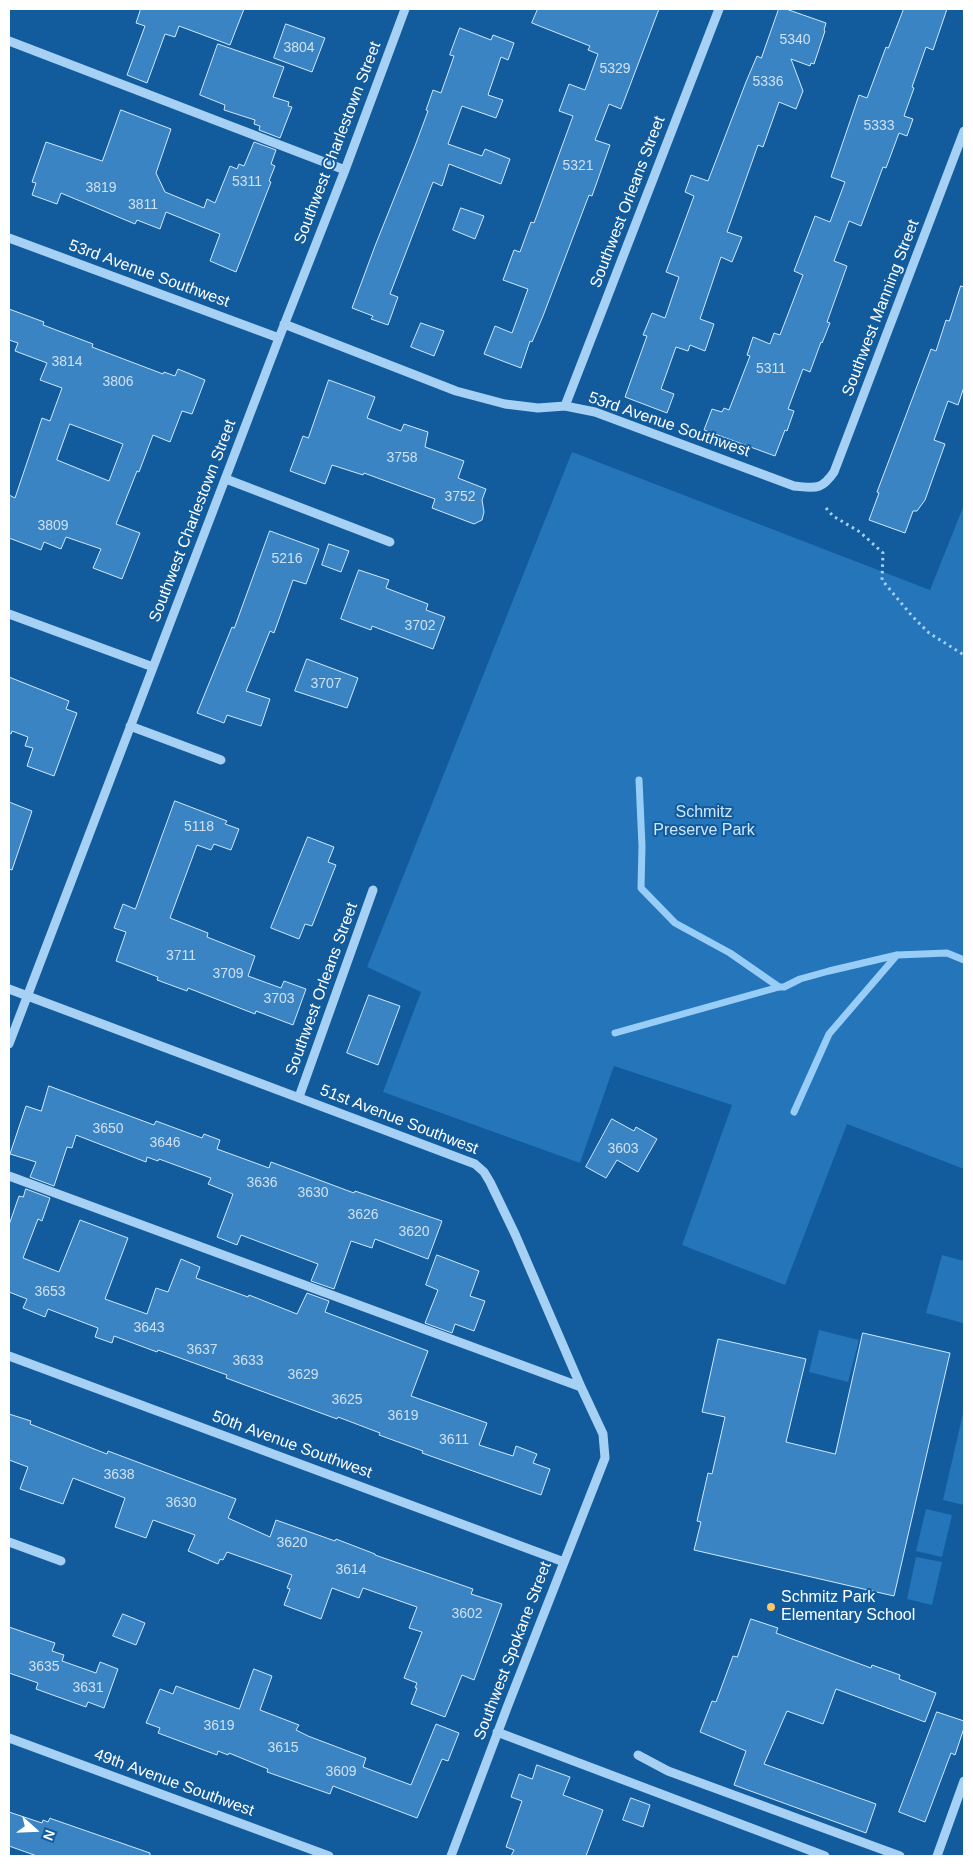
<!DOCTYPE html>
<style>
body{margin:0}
#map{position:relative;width:973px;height:1865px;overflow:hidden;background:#125b9c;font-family:Arial,sans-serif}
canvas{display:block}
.frame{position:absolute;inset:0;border:10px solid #fff;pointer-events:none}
.north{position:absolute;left:10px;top:1805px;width:50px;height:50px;-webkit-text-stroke:4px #125b9c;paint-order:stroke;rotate:110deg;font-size:14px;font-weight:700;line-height:20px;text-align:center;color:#fff}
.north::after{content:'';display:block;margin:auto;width:18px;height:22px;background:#fff;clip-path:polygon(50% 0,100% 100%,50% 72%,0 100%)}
</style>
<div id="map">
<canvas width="973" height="1865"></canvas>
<div class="frame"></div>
<div class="north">N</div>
</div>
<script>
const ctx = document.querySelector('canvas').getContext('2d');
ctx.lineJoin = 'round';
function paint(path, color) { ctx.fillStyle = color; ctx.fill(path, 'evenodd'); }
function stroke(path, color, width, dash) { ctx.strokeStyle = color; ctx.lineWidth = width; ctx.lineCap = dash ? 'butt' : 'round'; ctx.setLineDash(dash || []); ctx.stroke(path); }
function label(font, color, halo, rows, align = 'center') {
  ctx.font = font + ' Arial,sans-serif'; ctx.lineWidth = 4; ctx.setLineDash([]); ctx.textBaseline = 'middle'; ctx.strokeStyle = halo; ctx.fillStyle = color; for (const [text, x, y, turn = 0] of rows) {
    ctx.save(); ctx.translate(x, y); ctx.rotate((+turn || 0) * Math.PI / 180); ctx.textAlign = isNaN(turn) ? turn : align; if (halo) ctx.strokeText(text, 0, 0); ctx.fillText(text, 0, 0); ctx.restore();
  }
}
paint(new Path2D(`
 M572,452L930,590L964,505V1169L847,1124L785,1285L682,1245L732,1105L614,1066L580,1163L383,1092L421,992L367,967Z
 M942,1255L964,1261L963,1323L926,1313Z
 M819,1330L859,1340L848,1382L809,1372Z
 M964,1409V1505L943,1500Z
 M926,1509L952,1515L942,1557L916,1551Z
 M916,1557L942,1562L932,1605L907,1599Z`), '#2475ba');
stroke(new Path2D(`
 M639,780L642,846L641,888L675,923L730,953L779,987
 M615,1033L779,987H784L800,979L829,971L897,955L947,953L964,960
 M794,1112L829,1034L897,955`), '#98cdf7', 7);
const building = new Path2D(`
 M139,9H244L230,45L179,26L175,37L165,34L147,83L127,75L145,26L136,23L140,11Z
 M538,9H659L621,109L609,104L595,140L610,145L592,196L589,195L543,316L532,342L530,341L521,368L484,354L495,326L512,333L528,289L503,280L514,250L520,252L531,222L534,223L573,116L559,111L569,84L585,90L598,54L588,50L590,46L532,23Z
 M779,9H786L826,23L824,30L825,31L814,64L811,63L810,66L791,59L803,91L796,109L779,102L763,147L758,145L727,232L742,237L732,262L721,257L700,319L714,324L705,351L690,345L688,351L676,347L661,389L674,394L667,413L625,397L647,336L643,335L652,313L665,318L679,277L666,272L694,196L685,192L691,175L708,181L746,82L757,56L761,58Z
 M904,9H947L933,50L926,47L912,87L914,88L904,116L913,119L907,136L899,133L886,168L883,167L861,226L849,221L834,261L847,266L827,322L830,323L822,343L821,342L810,372L803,369L788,409L794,411L787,431L785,430L775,456L704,430L712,409L722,412L724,408L729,410L750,356L747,355L753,337L770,344L774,333L780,335L803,275L794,271L815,216L830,222L845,182L831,177L859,95L867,98L886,47L888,48Z
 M286,24L325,38L312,72L274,58Z
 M460,28L491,40L493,35L514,43L508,60L501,57L488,95L503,100L496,118L462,106L448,144L482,156L485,149L510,159L501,184L449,164L442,186L433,182L390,294L398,297L388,325L371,319L373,316L352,308L375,246L415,146L428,111L426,110L433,90L441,93L454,56L450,55Z
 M218,44L284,67L273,97L289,102L288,106L292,107L280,138L259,130L260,126L254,124L255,120L224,110L225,105L200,95Z
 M121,110L171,129L156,173L165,192L204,208L207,199L215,203L230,166L237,169L239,164L244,166L254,142L276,150L271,164L275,166L269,181L271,182L236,272L210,261L220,234L166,212L160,229L137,220L135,224L61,193L57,204L32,195L36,183L32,182L46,142L102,161Z
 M461,208L484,216L475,239L453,230Z
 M961,286L964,287V387L958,405L948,401L934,440L945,444L925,500L917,511H913L905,533L869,520L879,493L877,492L931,349L936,351L946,320L949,321Z
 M9,309L44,322L43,325L93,344L92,347L163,374L164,372L175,376L178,369L205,380L192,414L182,411L170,442L153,435L139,472L137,471L116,524L140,533L122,579L93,568L101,549L66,537L61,549L44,542L41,550L9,538V495L15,498L42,418L50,421L62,388L40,380L47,363L15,351L18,343L9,340ZM70,424L123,444L109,481L57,460Z
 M421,323L444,331L434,356L411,347Z
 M329,380L375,397L367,418L401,431L404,424L428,432L425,447L464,461L458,478L486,489L482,500L484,512L482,520L474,524L432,508L435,499L364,473L363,475L332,465L325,484L290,471L303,436L308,438Z
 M270,531L319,549L306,584L293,580L274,633L270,631L246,691L270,699L261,726L227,715L224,723L197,713L232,627L234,628Z
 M329,544L349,551L341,572L322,565Z
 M359,570L389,580L386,588L428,604L426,610L445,617L433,649L372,626L371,630L341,619Z
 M307,659L358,678L347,708L295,691Z
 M9,677L69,701L66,709L77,713L54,776L27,766L33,748L25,746L28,737L12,731L11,734L9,733Z
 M175,801L227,821L225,824L239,829L231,850L214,844L211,850L197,845L170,918L208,933L207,937L255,956L248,976L281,988L284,981L306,989L293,1025L256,1011L255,1014L188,988L187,991L157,980L158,977L116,961L126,932L114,928L123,904L135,909Z
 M9,802L32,811L12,870L9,869Z
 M308,837L334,847L328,862L336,865L312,926L305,924L299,939L271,928Z
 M369,995L400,1006L378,1065L347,1053Z
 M49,1086L154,1125L156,1121L202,1138L204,1134L220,1140L217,1149L269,1168L271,1162L354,1193L355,1191L442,1221L428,1259L375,1239L372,1248L351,1241L334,1289L311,1281L318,1264L241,1235L237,1245L217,1237L233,1194L208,1184L211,1178L159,1159L158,1161L147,1157L146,1162L76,1135L72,1148L67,1147L54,1186L30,1177L36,1162L10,1154L26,1106L41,1111Z
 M612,1119L634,1131L636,1127L657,1139L638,1172L617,1160L606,1178L586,1167Z
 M26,1189L50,1198L42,1221L38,1219L23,1258L59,1272L80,1220L128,1238L105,1299L147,1314L156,1288L168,1292L181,1259L200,1267L196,1278L248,1297L249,1295L297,1314L307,1293L329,1301L325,1312L428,1351L411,1396L487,1423L479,1445L513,1456L516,1446L537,1454L533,1463L550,1469L541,1495L422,1453L423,1451L379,1435L380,1433L338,1417L337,1419L226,1378L227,1375L158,1350L157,1352L114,1336L112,1343L95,1337L98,1328L48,1309L45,1317L23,1308L27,1299L9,1292V1225L19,1196L23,1197Z
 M437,1255L479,1271L470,1296L485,1301L474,1331L455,1324L452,1333L425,1323L438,1290L426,1285Z
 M863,1333L950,1353L894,1596L694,1550L701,1522L697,1521L708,1473L712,1474L725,1417L702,1412L718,1339L806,1359L786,1442L835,1454Z
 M9,1414L31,1421L30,1424L107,1454L108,1451L236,1499L228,1518L270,1537L276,1520L335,1541L336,1539L375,1554V1555L473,1589L471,1594L502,1604L474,1680L462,1675L445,1717L411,1704L417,1688H415L417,1683L404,1678L422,1632L409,1628L417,1607L363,1588L359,1598L332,1588L321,1619L284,1605L290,1589L287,1588L292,1575L227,1552L223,1560L220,1559L218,1564L188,1551L195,1535L153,1520L146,1538L115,1527L125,1498L73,1478L63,1504L20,1489L28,1467L9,1460Z
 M123,1614L145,1623L136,1645L113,1636Z
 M751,1619L778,1628L776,1633L871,1668L872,1665L900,1675L899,1679L936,1693L925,1722L836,1689L823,1724L787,1711L764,1764L876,1804L866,1833L734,1785L746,1751L700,1732L712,1701L716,1702L733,1656L737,1657Z
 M9,1627L55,1643L52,1651L64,1655L62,1661L96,1673L100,1662L118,1669L104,1708L88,1702L86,1707L36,1689L38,1683L9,1673Z
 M254,1669L272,1676L260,1710L299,1725L296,1730L308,1736L366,1758L363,1767L411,1785L436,1724L459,1733L448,1761L442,1759L417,1818L333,1786L330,1794L267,1772L268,1769L229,1753L228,1755L218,1751L217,1755L158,1733L160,1728L146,1723L160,1689L173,1694L176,1686L239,1709Z
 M937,1712L964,1721V1728L955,1755L951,1753L925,1822L899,1812Z
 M537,1765L570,1777L563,1795L603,1810L586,1856H511L514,1850L506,1847L522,1801L511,1797L519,1774L532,1779Z
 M631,1798L650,1805L643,1827L623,1820Z
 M9,1812L42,1823L43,1820L48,1822L50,1818L52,1819L150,1853V1856H37L9,1846Z`);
paint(building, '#3a84c3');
stroke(building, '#cfe8fe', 1);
stroke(new Path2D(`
 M826,508L833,516L860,532L883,553L882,580L912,616L929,633L964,655`), '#a6d1f4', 3, [2.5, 4]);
stroke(new Path2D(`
 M9,41L345,170
 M9,238L279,338
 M284,324L456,391L505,404L538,408L565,406L595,412L794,486C815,488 821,491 834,472L964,131
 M565,406L719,9
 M226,479L390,542
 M9,614L153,667
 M130,726L221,760
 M9,989L475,1164L484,1172L490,1182L515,1234L581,1387L603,1434L605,1458L508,1705L451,1856
 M9,1044L279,338L345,170L405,9
 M299,1097L373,890
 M9,1176L581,1387
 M9,1356L564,1562
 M9,1542L61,1561
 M497,1732L825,1856
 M9,1738L329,1856
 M638,1755L668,1771L900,1856
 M937,1856L964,1781`), '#a6d1f4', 9);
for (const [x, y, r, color] of [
 [771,1607,5,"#ffc669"]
]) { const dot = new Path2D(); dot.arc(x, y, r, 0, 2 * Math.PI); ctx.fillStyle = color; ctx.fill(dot); stroke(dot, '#125b9c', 2); }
label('14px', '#cee0f0', null, [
 ["5340",795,40],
 ["3804",299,48],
 ["5329",615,69],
 ["5336",768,82],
 ["5333",879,126],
 ["5321",578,166],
 ["5311",247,182],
 ["3819",101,188],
 ["3811",143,205],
 ["3814",67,362],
 ["5311",771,369],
 ["3806",118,382],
 ["3758",402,458],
 ["3752",460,497],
 ["3809",53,526],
 ["5216",287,559],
 ["3702",420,626],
 ["3707",326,684],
 ["5118",199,827],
 ["3711",181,956],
 ["3709",228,974],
 ["3703",279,999],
 ["3650",108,1129],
 ["3646",165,1143],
 ["3603",623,1149],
 ["3636",262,1183],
 ["3630",313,1193],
 ["3626",363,1215],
 ["3620",414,1232],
 ["3653",50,1292],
 ["3643",149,1328],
 ["3637",202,1350],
 ["3633",248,1361],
 ["3629",303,1375],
 ["3625",347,1400],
 ["3619",403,1416],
 ["3611",454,1440],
 ["3638",119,1475],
 ["3630",181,1503],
 ["3620",292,1543],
 ["3614",351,1570],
 ["3602",467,1614],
 ["3635",44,1667],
 ["3631",88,1688],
 ["3619",219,1726],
 ["3615",283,1748],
 ["3609",341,1772]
]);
label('16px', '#fff', '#125b9c', [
 ["Southwest Charlestown Street",338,143,-69],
 ["Southwest Orleans Street",628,202,-69],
 ["53rd Avenue Southwest",149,274,20],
 ["Southwest Manning Street",881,308,-69],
 ["53rd Avenue Southwest",669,425,19],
 ["Southwest Charlestown Street",193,521,-69],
 ["Southwest Orleans Street",322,989,-70],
 ["51st Avenue Southwest",399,1120,21],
 ["50th Avenue Southwest",292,1445,20],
 ["Southwest Spokane Street",513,1651,-69],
 ["49th Avenue Southwest",174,1783,20]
]);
label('16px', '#cfe8fe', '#125b9c', [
 ["Schmitz",704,813],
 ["Preserve Park",704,831]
]);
label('16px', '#fff', '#125b9c', [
 ["Schmitz Park",781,1598],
 ["Elementary School",781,1616]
], 'left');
</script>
